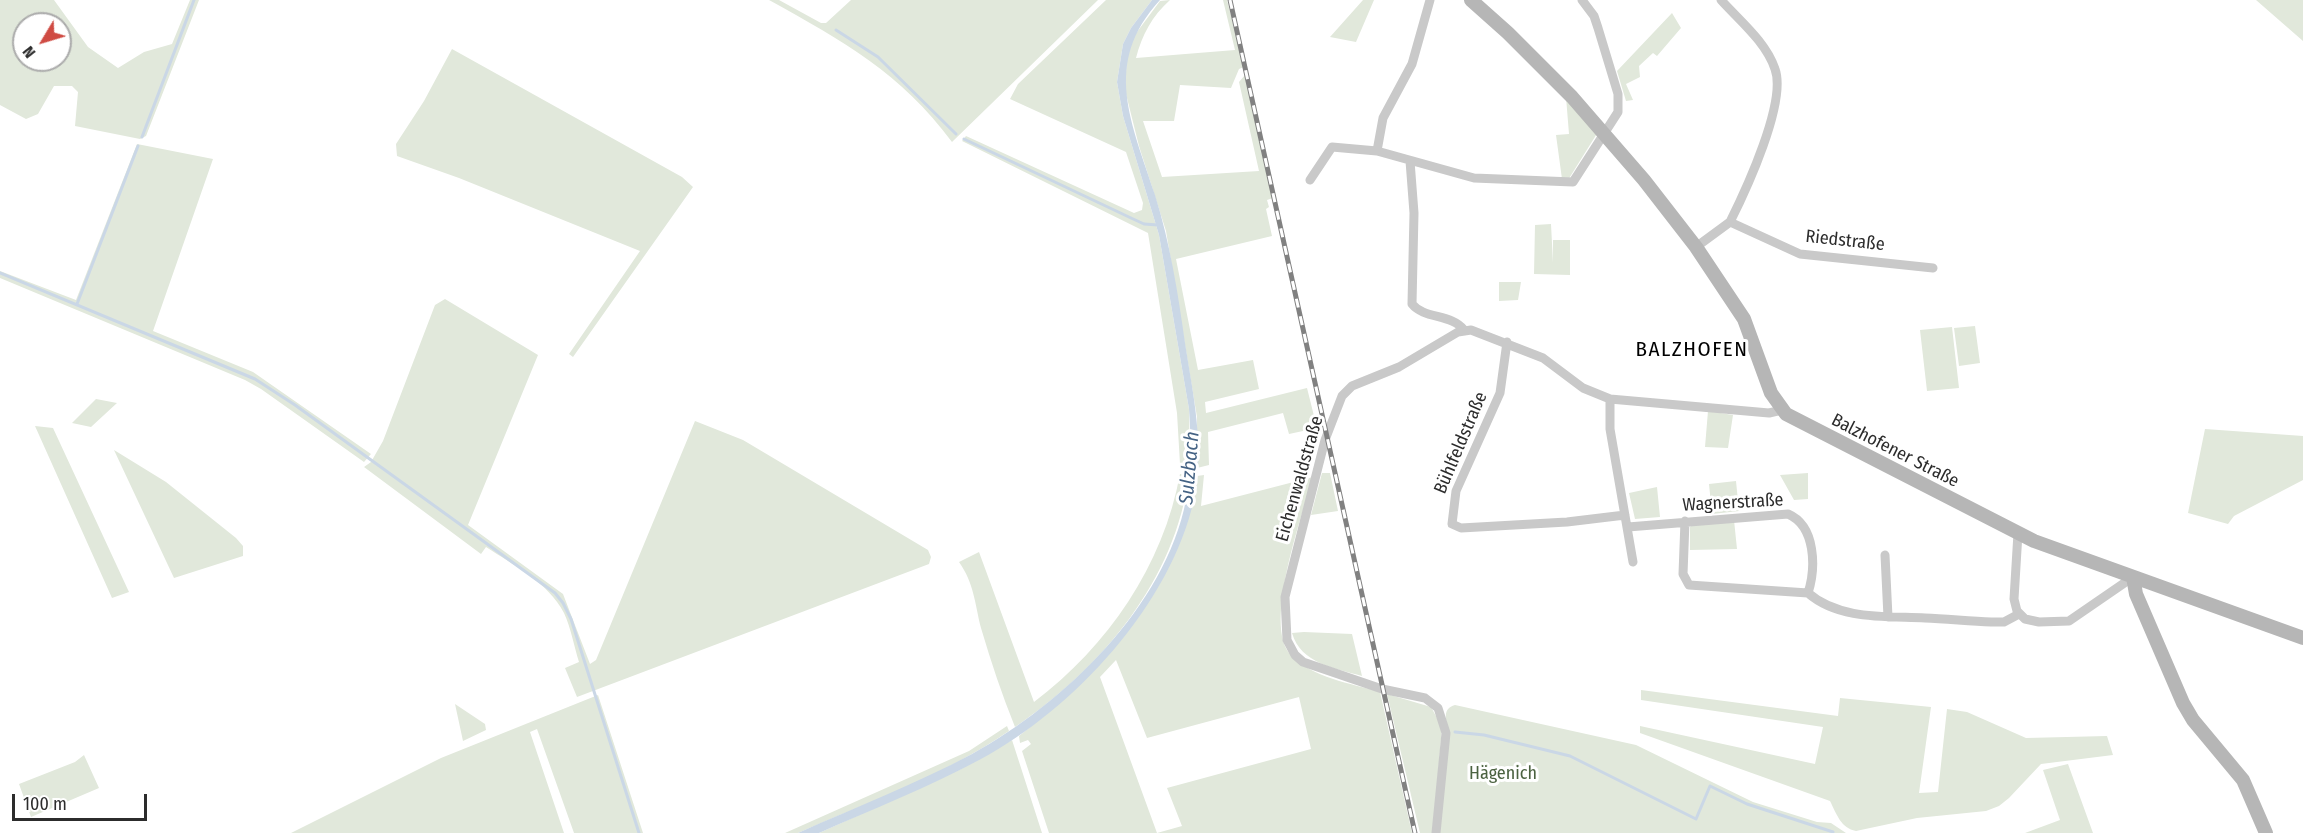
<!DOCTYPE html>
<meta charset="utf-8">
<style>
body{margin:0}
#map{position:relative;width:2303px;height:833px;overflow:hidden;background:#fff;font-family:"Fira Sans Condensed",sans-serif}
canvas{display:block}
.north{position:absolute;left:12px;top:12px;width:60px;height:60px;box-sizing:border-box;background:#fff;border:2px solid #ababab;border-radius:50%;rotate:232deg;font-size:16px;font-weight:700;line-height:24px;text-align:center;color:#2c2c2c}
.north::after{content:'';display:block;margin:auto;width:21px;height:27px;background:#cf4b43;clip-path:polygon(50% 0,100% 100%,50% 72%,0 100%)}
.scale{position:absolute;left:12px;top:794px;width:135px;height:27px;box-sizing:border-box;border:3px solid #2c2c2c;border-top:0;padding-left:8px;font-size:18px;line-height:21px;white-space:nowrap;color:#2c2c2c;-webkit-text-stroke:4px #fff;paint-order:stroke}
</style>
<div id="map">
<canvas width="2303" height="833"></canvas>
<div class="north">N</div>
<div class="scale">100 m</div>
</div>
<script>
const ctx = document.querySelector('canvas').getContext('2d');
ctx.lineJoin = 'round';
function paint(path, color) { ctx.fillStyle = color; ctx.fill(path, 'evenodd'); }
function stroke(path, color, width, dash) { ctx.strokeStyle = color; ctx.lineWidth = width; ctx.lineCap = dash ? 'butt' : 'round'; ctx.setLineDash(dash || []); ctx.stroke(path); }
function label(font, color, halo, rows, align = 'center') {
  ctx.font = font + ' "Fira Sans Condensed",sans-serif'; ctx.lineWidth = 6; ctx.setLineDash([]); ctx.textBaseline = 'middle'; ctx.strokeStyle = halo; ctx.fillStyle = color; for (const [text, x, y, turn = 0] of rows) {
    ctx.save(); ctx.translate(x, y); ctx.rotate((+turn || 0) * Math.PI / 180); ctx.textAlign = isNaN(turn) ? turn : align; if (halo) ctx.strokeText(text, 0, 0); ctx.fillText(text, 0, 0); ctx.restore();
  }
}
paint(new Path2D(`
 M0,0H54L88,47L118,68L144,52L172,44L190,0H199L146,136L140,139L75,126L78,92L72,86H54L38,114L26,119L0,105ZM24,24H60V60H24Z
 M769,0H779L821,23H826L851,0H1098L952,142C901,73 843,41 769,0Z
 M1106,0H1152L1131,28L1123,44L1117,82L1123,116L1159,235L1189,409L1190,468L1180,464L1177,413L1148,233L962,141L966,136L1134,213L1142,210L1143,203L1126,152L1010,99L1018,84Z
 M1170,0C1152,16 1142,35 1136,58L1235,50L1223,0H1227L1244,67L1239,69L1231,88L1180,85L1174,121H1143L1162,177L1259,171L1239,82L1245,75L1273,198L1267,200L1269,207L1266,209L1272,236L1176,259L1198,370L1253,360L1259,389L1205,402L1206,413L1307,388L1317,428L1289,434L1283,413L1208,432L1209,465L1197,468V417L1166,231L1139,146L1125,90L1127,54L1134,36L1160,1Z
 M1363,0H1374L1356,42L1330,37Z
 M2256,0H2303V41Z
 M1672,13L1681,28L1657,56L1653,53L1639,66L1640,77L1626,84L1633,100L1626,101L1617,71Z
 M452,49L682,177L693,187L573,357L569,354L640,251L459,178L397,156L396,144L424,101Z
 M1566,97L1598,132L1568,180L1562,179L1556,135L1569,134Z
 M137,144L213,159L153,331L253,372L371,454L364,462L261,389L245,380L0,278V271L76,300Z
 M1551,224L1553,263V240H1570V275L1534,274L1535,225Z
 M1499,282H1521L1518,300L1499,301Z
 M445,299L538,355L468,525L563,594L590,664L596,660L695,421L743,440L928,550L931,557L929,564L577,697L565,668L579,662C574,646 571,628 564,613C548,582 513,565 486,547L481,554L364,467L371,462L383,441L435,305Z
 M1975,326L1980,363L1959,366L1954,328Z
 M1952,327L1959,388L1927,391L1920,330Z
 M96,399L117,403L91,427L72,423Z
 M1708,411L1733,415L1728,448L1705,447Z
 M35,426L53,428L129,592L112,598Z
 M2205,429L2303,436V480L2234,516L2228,524L2188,513Z
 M114,450L166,482L236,538L243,546V556L174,578Z
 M1322,473H1330L1338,511L1311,515Z
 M1808,473V499L1794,500L1780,475Z
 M1180,474H1189C1176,580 1102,668 1015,727C1002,695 991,662 981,628C975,604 974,583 959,562L979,552L1034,702C1108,646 1163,566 1180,474Z
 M1204,475L1201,506L1313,477C1303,513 1262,626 1291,655C1313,678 1350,683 1380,692L1412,833H1049L1022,751L1031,744L1028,740L1020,743L1019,736C1104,669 1180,586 1197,476ZM1116,660L1147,738L1299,697L1311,749L1167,788L1182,826L1157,833L1100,677Z
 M1736,481L1739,511L1712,514L1709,484Z
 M1657,487L1660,517L1635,519L1629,493Z
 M1734,520L1737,549L1690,550V527L1694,523Z
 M1304,632L1352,634L1362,676C1335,668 1301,664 1292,633Z
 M1641,690L1838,716L1840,698L1931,707L1919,793L1938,792L1947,709L1967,712L2026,738L2107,736L2113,755L2041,764L2009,798L1999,806L1986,811L1917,818L1856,831C1841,828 1837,815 1830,801L1640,733V726L1815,764L1823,727L1641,700Z
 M1387,694L1431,707L1442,727L1433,833H1420Z
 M598,695L643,833H574L537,729L530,732L564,833H291L441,758Z
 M455,704L485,724L486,730L463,741Z
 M1455,705L1636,745L1753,802L1817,822L1831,823L1846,833H1439L1448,730C1446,719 1442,709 1455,705Z
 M1007,726L1009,731C945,775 869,802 798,833H785L969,751Z
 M1012,740L1042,833H819L961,769Z
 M84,755L99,788L31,817L19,784L75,762Z
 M2068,764L2093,833H2025L2060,820L2043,770Z`), '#e1e8db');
paint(new Path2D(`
 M1152,0H1160C1101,64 1132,123 1155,195C1170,243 1178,293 1185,343C1193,394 1205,447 1194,499C1171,604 1074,709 981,759C929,787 873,809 819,833H798C856,807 916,784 972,754C1064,703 1165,607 1186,500C1192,470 1191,439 1189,409L1159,235L1123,116L1117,82L1123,44L1131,28Z`), '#cad7e6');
stroke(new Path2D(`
 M836,30L878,57L956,134
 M142,137L194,0
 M964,139L1131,218L1144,224L1158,225
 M0,273L255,379L295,405L555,593L563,603L571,619L639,833
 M77,304L138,146
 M1455,732L1484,735L1570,756L1696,819L1710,786L1747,804L1833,832`), '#cad7e6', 3);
stroke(new Path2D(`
 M1721,0C1740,21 1766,42 1775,69C1787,102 1746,190 1730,222
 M1377,151L1383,118L1412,64L1430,0
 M1410,161L1414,213L1412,304C1424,319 1452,314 1464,330
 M1310,180L1332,147L1377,151L1474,178L1573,182L1618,112V94L1598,28L1594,16L1582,0
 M1696,247L1730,222L1800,254L1933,268
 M1507,342L1500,393L1456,491L1452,524L1461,528L1567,522L1625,515
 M1610,399V429L1633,562
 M1685,521L1683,574L1689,585L1808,593C1839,620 1886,616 1925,618C1947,619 1969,621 1991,622H2004L2019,614
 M1628,527L1788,514C1816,526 1816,568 1808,593
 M2018,533L2014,599L2017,611L2025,619L2039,622L2069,621L2133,577
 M1885,555L1888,617
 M1436,833L1446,733L1438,708L1425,698L1382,689L1303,662L1295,655L1287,640L1285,597L1325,440L1342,396L1352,386L1399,367L1458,332L1471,330L1543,358L1583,388L1610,399L1769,413L1782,410`), '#c9c9c9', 9);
stroke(new Path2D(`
 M1471,0L1508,33L1572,97L1644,180L1696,247L1744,319L1771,393L1786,414L2034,541L2303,638
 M2133,577L2136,594L2183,703L2193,720L2243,780L2266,833`), '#b6b6b6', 14);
const rail = new Path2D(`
 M1230,0L1415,833`);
stroke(rail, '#818181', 5);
stroke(rail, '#fff', 3, [9]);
label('18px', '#2c2c2c', '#fff', [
 ["Riedstraße",1845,241,6],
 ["Bühlfeldstraße",1461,443,-67],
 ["Balzhofener Straße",1895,451,27],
 ["Eichenwaldstraße",1300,479,-74],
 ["Wagnerstraße",1733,503,-3]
]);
label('18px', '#4b6240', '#fff', [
 ["Hägenich",1503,774]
]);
label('italic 20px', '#456384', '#fff', [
 ["Sulzbach",1190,468,-85]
]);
ctx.letterSpacing = '1.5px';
label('21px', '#000', '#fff', [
 ["BALZHOFEN",1692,350]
]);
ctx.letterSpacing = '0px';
</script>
